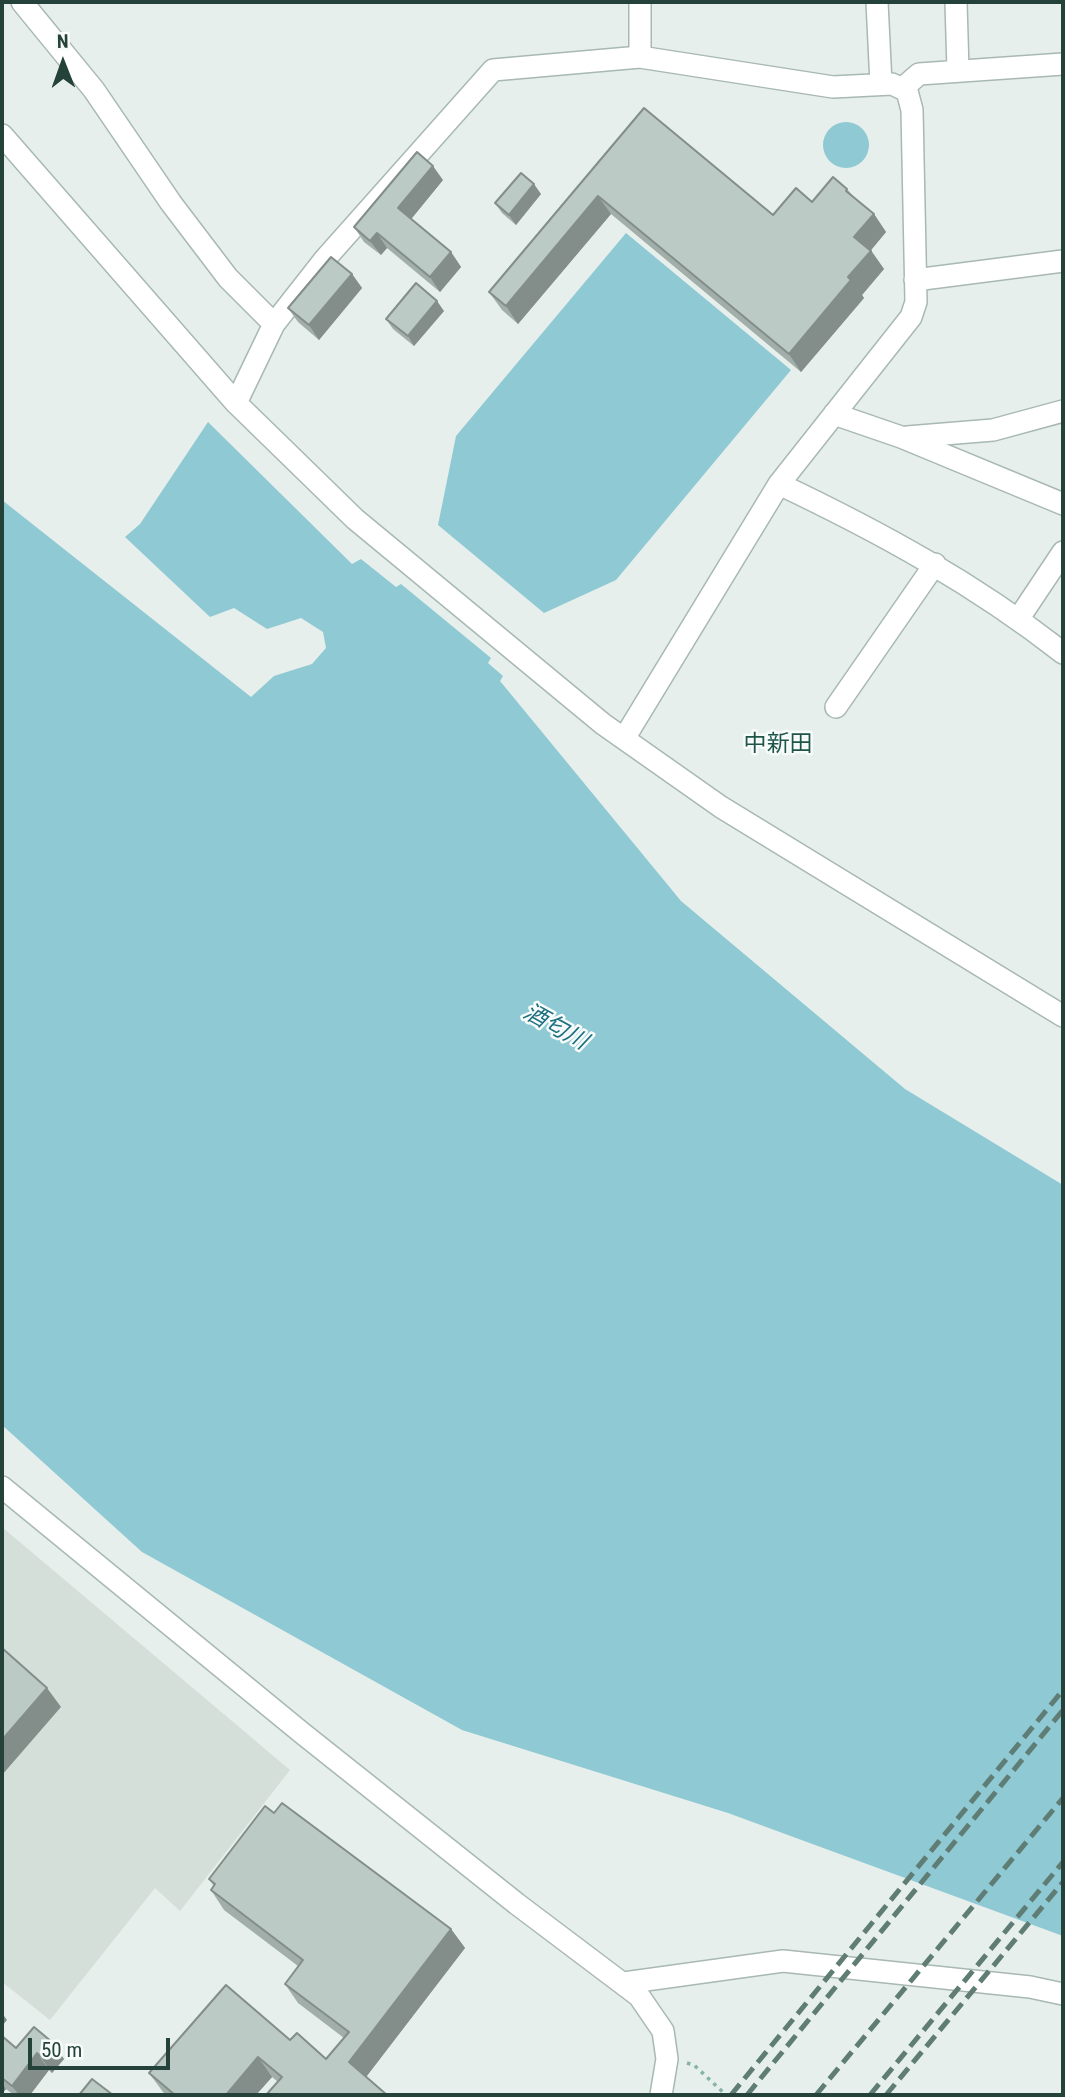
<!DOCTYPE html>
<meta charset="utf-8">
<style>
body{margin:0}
#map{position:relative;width:1065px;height:2097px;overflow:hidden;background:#e6efeb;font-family:"Roboto Condensed",sans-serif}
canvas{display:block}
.frame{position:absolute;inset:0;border:4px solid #24423a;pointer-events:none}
.north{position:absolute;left:28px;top:28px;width:70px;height:70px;-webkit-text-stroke:5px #f7fbf9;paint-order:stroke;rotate:359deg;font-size:19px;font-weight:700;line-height:28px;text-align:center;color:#24423a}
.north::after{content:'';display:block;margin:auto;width:24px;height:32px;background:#24423a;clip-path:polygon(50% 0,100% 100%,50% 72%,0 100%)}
.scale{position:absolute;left:28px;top:2038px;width:142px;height:32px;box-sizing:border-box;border:4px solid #24423a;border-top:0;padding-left:9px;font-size:21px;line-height:24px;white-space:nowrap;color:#24423a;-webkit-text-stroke:5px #f7fbf9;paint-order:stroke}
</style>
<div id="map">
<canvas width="1065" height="2097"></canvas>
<div class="frame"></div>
<div class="north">N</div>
<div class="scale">50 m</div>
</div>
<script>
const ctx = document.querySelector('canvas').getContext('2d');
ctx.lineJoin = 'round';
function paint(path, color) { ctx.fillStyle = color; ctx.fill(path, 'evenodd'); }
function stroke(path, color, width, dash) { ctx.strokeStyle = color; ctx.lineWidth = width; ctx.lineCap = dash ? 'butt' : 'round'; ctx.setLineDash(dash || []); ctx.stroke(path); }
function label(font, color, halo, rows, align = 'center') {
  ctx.font = font + ' "Roboto Condensed","Noto Sans JP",sans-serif'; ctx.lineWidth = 5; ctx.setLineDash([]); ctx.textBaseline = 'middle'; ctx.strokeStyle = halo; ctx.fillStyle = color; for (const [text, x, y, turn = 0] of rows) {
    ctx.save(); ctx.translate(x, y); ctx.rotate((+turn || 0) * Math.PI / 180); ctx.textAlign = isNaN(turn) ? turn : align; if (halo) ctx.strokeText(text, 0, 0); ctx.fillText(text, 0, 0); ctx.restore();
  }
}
paint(new Path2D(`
 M2,1527L290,1770L180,1911L155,1888L50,2020L2,1982Z`), '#d4dfda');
paint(new Path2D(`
 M823 145a23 23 0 1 1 46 0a23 23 0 1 1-46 0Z
 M626,233L791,370L616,580L544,613L438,525L456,436Z
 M208,422L352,564L361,559L396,587L401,584L491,658L488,663L503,676L500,681L681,901L905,1089L1063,1185V1936L728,1813L462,1730L142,1552L2,1425V500L251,697L274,676L312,664L326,648L323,632L301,618L267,629L234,608L210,617L125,537L140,524Z`), '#8ec9d4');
const minor = new Path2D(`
 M22,2L94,90L171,203L228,278L274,324
 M640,2V57
 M877,2L881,84
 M956,2L958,71
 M903,88L919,74L1063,64
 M2,135L236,403L355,519L603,724L721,807L1063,1016
 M915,280L1063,261
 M236,403L274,324L325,259L493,70L640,57L833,87L892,84L907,91L912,110L916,302L911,317L779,484L625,737
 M834,414L901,437L1063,504
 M907,437L993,430L1063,411
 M779,484C880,532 975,584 1063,653
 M1019,618L1063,552
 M836,707L935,564
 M2,1487L302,1733L517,1904L639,1996L663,2031L667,2059L661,2095
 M624,1983L783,1961L1030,1987L1063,1994`);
stroke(minor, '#a8b8b2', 24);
stroke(new Path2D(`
 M687,2063L694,2065L726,2095`), '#86b3a5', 3.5, [3.5, 5]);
stroke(minor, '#fff', 21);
stroke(new Path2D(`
 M731,2095L1063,1690
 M747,2095L1063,1710
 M816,2095L1063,1798
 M870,2095L1063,1862
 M886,2095L1063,1882`), '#5f7d75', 5, [14, 7]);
paint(new Path2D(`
 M644,108L773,215L847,189L853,196L874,214L886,232L871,250L884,269L862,295L864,298L801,372L611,214L518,324L502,310L489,292Z
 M443,180L411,219L451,252L461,267L440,292L387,248L381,255L364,242L354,227Z
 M541,194L516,225L502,213L495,203Z
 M352,274L362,288L319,340L298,322L288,308Z
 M444,311L414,346L393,329L386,319Z
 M274,1813L451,1929L465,1948L366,2077L278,2082L272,2077L256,2095H166L163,2092L149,2073L290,2040L326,2059L344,2038L298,2003L285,1984L298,1966L224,1910L211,1890L214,1886L209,1879Z
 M2,2036L16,2048L52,2042L64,2059L52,2073L49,2070L30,2095H14L6,2089L2,2094Z`), '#a1aea9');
paint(new Path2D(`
 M433,166L443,180L408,223L398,208Z
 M534,184L541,194L516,225L509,215Z
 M598,196L611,214L518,324L506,306Z
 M874,214L886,232L867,255L854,237Z
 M377,233L387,248L381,255L370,241Z
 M871,251L884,269L862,295L864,298L801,372L789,354L848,277Z
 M451,252L461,267L440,292L430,277Z
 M352,274L362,288L319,340L309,325Z
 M437,301L444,311L414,346L408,336Z
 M47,1688L61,1707L2,1775V1740Z
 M451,1929L465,1948L363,2081L349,2062Z
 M2,2013L7,2020L2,2026Z
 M52,2042L64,2059L52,2073L40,2056Z
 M37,2053L49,2070L30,2095H19L12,2086Z
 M258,2057L272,2077L256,2095H226Z
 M2,2083L6,2089L2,2094Z`), '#838d89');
const building = new Path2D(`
 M644,108L773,215L796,188L812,202L833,177L847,189L846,191L874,214L854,237L871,251L848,277L851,280L789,354L598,196L506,306L489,292Z
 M417,152L433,166L398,208L451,252L430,277L377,233L370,241L354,227Z
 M521,173L534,184L509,215L495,203Z
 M331,257L352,274L309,325L288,308Z
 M416,283L437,301L408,336L386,319Z
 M2,1648L47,1688L2,1740Z
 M282,1803L451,1929L349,2062L387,2095H266L282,2077L258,2057L226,2095H175L149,2073L226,1985L290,2040L297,2033L326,2059L349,2032L285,1984L303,1960L211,1890L215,1884L209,1879L265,1806L274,1813Z
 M34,2027L52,2042L40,2056L37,2053L12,2086L2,2078V2036L16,2048Z
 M92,2079L113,2095H79Z`);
paint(building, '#bbcac4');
stroke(building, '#838d89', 2);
label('23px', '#1f5548', '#f7fbf9', [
 ["中新田",778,745]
]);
label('italic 23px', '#1c6f80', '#f7fbf9', [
 ["酒匂川",555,1028,29]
]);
</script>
